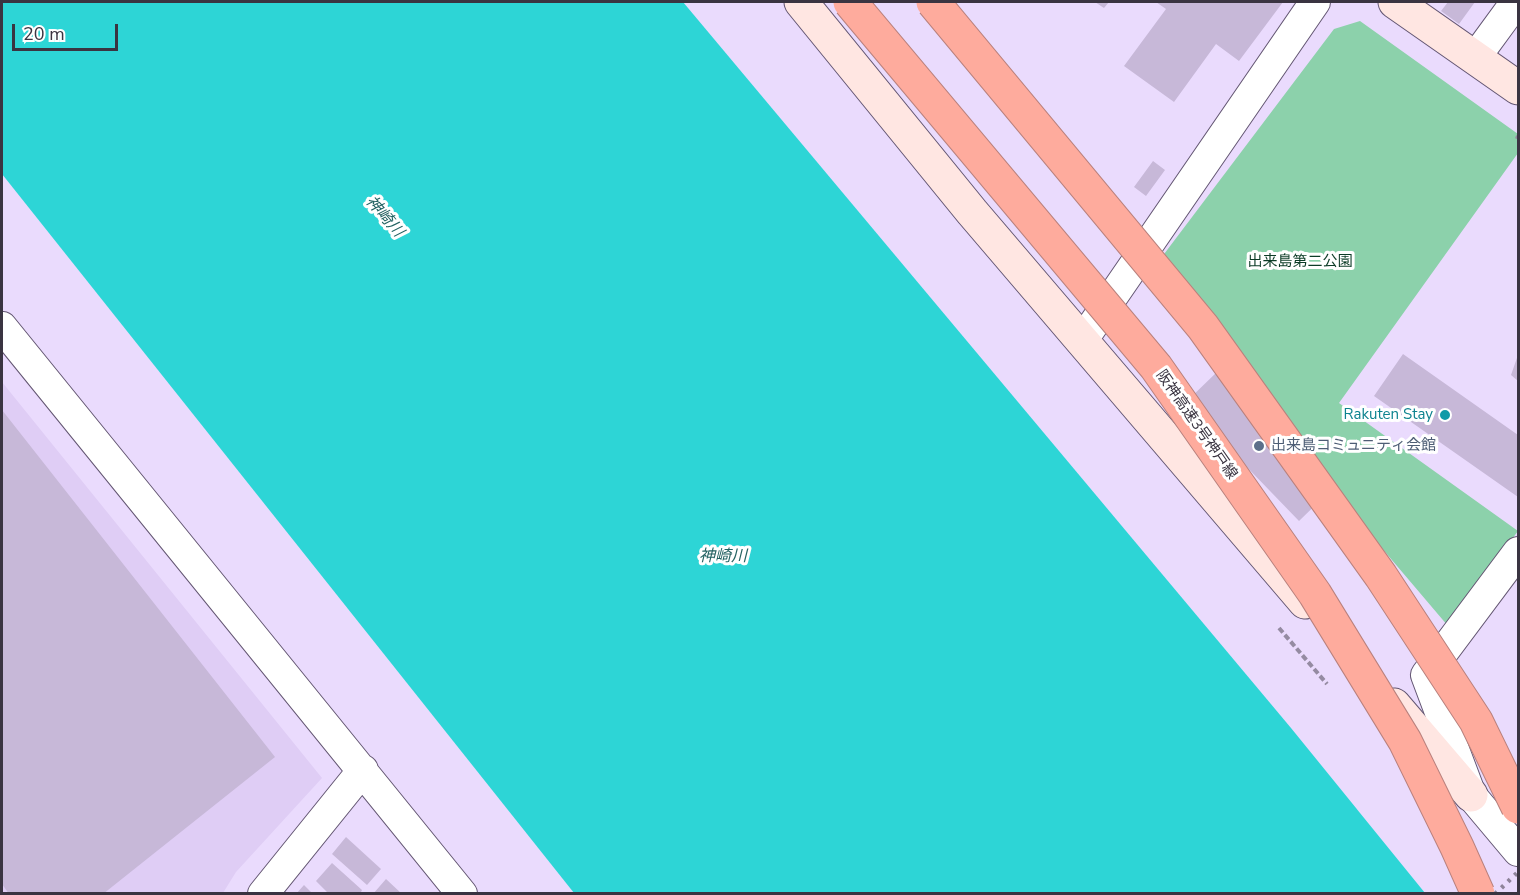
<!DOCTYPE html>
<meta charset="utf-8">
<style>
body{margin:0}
#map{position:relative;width:1520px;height:895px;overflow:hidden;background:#eadbfd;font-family:"Nunito Sans",sans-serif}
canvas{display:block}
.frame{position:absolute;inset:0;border:3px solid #3a3441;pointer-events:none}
.scale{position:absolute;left:12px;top:24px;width:106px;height:27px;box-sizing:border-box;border:3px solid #3a3441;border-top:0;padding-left:8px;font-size:18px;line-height:21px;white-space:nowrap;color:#3a3441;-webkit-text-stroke:4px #fff;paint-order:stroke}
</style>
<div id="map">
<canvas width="1520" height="895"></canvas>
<div class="frame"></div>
<div class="scale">20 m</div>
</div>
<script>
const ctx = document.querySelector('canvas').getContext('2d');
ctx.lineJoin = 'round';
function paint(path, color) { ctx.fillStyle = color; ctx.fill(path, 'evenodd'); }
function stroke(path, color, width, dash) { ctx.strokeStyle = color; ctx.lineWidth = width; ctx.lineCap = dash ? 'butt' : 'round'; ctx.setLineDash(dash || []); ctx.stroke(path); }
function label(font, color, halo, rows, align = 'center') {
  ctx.font = font + ' "Nunito Sans","Noto Sans JP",sans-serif'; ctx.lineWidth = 6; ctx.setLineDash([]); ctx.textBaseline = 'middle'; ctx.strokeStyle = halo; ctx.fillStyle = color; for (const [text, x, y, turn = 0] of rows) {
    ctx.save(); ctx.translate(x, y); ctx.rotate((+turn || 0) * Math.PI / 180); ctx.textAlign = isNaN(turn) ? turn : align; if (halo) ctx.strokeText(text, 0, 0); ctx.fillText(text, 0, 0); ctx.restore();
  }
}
paint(new Path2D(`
 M2,382L322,778L236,872L223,893H2Z`), '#dfcdf5');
paint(new Path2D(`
 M1360,21L1518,134V153L1339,403L1518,531L1448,626L1149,274L1334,29Z`), '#8cd1ab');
paint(new Path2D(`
 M2,2H683L1291,728L1425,893H574L2,174Z`), '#2dd5d6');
paint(new Path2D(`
 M1095,2H1109L1104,8Z
 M1156,2H1283L1239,61L1216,44L1174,102L1124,66L1166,9Z
 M1448,2H1475L1459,24L1441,11Z
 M1153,161L1165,170L1146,196L1134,187Z
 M1403,354L1518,435V497L1374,396Z
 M1518,355V381L1511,375Z
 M1219,370L1333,488L1299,521L1185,403Z
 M2,410L275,757L103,894H9L2,884Z
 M346,837L381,869L367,885L332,854Z
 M332,863L362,890L360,894H329L316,881Z
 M386,879L402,894H373Z
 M304,885L313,894H296Z`), '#c7b8d8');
const street = new Path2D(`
 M1475,58L1516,2
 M2,327L462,894
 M1082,341L1315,2
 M1518,552L1426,675L1471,795L1518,851
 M263,894L363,770`);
const secondary = new Path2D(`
 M801,2L972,212L1305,602
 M1395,2L1518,88
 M1394,705L1471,795`);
stroke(street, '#635672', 32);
stroke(secondary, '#635672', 35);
stroke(new Path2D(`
 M1517,139L1518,136
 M1279,628L1327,684`), '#958ba2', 4, [6, 3]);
stroke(street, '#fff', 30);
stroke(secondary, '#ffe6e2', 33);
stroke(new Path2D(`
 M1495,894L1518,872`), '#8e839a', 4.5, [3, 6]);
const highwayBridge = new Path2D(`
 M850,2L1156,367L1315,594L1405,741L1457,847L1478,894
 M933,2L1203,327L1381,576L1476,721L1518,807`);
stroke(highwayBridge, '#b9817d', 35, []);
stroke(highwayBridge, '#feab9d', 33);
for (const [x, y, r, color] of [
 [1445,415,6,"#0f9aa8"],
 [1259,446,6,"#5c6f8a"]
]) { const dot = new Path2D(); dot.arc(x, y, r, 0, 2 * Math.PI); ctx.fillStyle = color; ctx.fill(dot); stroke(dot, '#fff', 2); }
label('15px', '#0c3b26', '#fff', [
 ["出来島第二公園",1300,262]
]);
label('15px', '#0d838f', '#fff', [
 ["Rakuten Stay",1433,415]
], 'right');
label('15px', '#3a3441', '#fff', [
 ["阪神高速3号神戸線",1196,425,55]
]);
label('15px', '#4e5e75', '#fff', [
 ["出来島コミュニティ会館",1271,446]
], 'left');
label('italic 16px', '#236262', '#fff', [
 ["神崎川",384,217,49],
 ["神崎川",723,557]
]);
</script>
